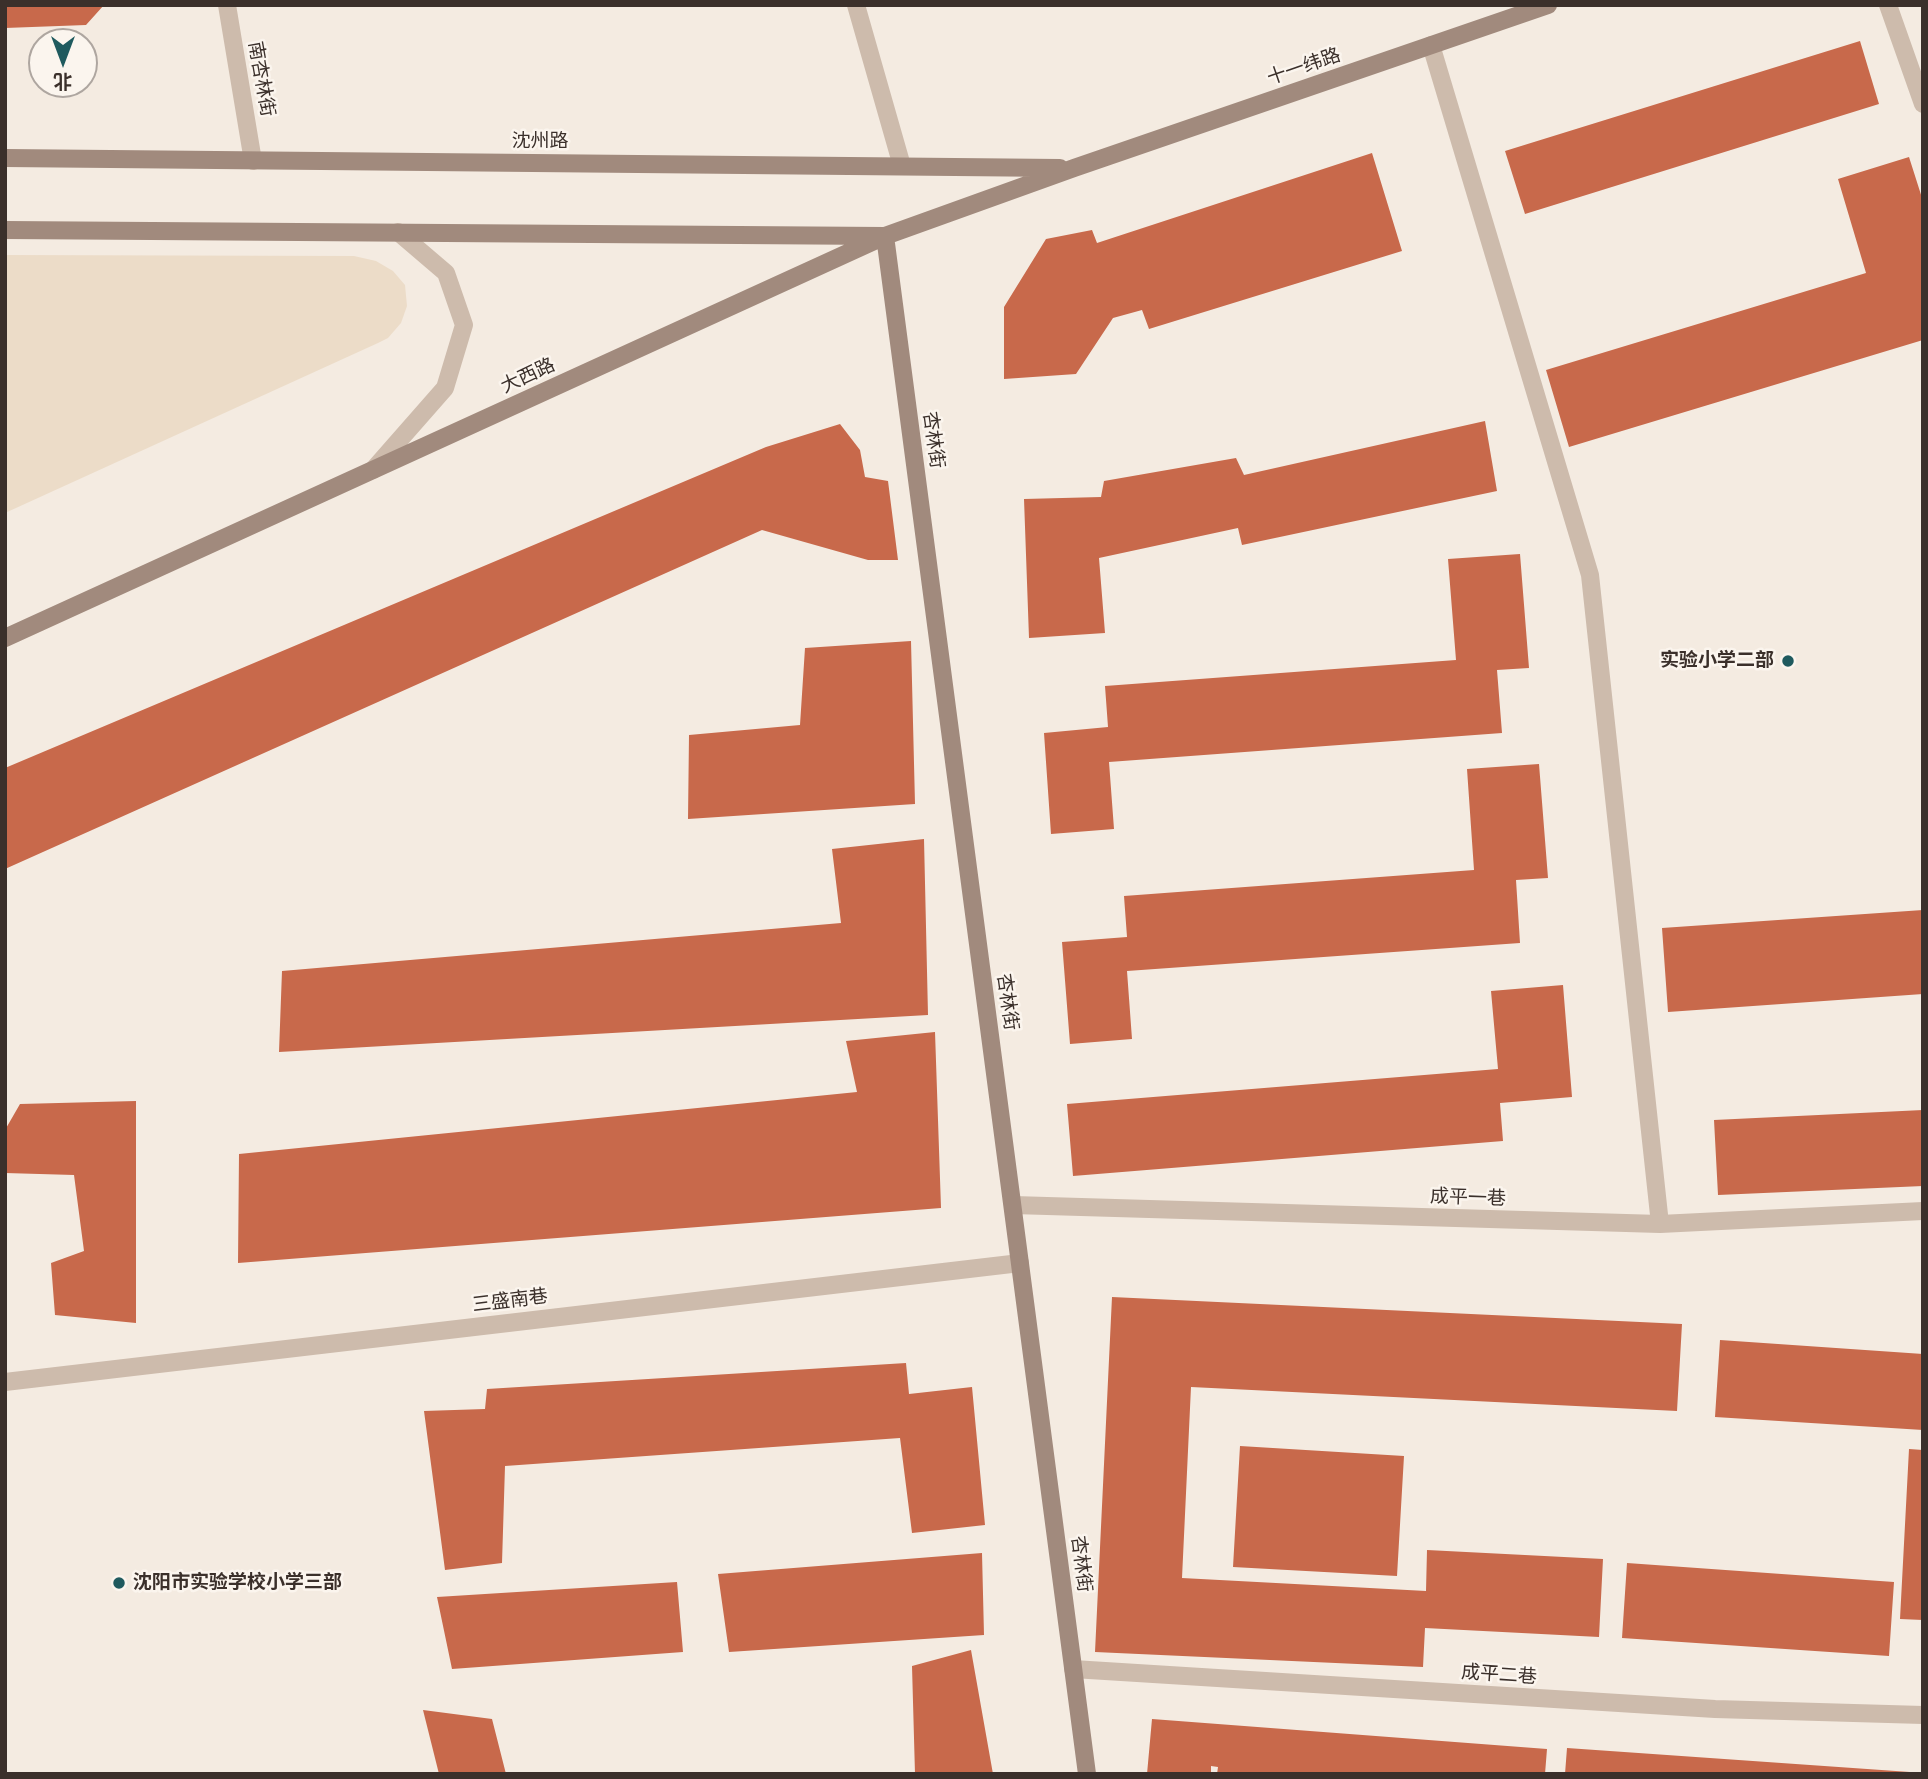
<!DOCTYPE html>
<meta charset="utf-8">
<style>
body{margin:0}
#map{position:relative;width:1928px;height:1779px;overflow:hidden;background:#f4ebe1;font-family:"PT Sans","Noto Sans SC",sans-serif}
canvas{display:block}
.frame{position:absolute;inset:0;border:7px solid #3b302b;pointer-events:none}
.north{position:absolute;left:28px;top:28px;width:70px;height:70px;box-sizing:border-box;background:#fbf5ee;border:2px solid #aea6a0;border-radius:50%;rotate:180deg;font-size:19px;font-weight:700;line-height:28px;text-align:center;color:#3b302b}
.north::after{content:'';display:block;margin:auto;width:24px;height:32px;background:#1f5a5e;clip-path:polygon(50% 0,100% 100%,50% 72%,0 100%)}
</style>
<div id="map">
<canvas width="1928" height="1779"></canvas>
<div class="frame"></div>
<div class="north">北</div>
</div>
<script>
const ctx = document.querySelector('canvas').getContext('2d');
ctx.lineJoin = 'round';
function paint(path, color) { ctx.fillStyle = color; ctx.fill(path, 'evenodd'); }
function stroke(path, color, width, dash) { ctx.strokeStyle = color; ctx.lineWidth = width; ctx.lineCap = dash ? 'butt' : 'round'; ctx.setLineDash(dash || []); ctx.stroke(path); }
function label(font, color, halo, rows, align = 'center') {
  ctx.font = font + ' "PT Sans","Noto Sans SC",sans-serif'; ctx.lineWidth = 5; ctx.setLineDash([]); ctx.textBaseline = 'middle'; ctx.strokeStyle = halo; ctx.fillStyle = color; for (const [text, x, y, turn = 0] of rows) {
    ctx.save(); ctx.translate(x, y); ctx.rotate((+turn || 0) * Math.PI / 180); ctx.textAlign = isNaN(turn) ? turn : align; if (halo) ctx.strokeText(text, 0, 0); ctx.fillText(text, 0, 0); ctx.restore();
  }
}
paint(new Path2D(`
 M5,255L354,256L376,261L393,271L405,285L407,306L401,323L388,338L378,343L5,513Z`), '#ecdcc8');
paint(new Path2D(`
 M5,5H104L86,25L5,28Z
 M1860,41L1879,104L1525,214L1505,151Z
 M1372,153L1402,251L1149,329L1142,310L1113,318L1076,374L1004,379V307L1046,239L1092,230L1097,243Z
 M1909,157L1923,201V340L1569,447L1546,370L1866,273L1838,179Z
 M1485,421L1497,491L1242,545L1238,528L1099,558L1105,633L1029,638L1024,499L1101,497L1104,481L1236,458L1244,475Z
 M840,424L860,450L865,477L888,481L898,560H868L762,530L5,869V768L766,447Z
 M1520,554L1529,668L1497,670L1502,733L1109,762L1114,829L1051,834L1044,733L1108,727L1105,686L1456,660L1448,559Z
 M911,641L915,804L688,819L689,735L800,725L805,648Z
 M1539,764L1548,878L1516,880L1520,943L1127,971L1132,1039L1070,1044L1062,942L1127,937L1124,896L1474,870L1467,769Z
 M924,839L928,1015L279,1052L282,971L841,923L832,849Z
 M1923,910V994L1668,1012L1662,928Z
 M1563,985L1572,1097L1500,1103L1503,1141L1073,1176L1067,1104L1498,1069L1491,991Z
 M935,1032L941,1208L238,1263L239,1154L857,1092L846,1041Z
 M136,1101V1323L55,1315L51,1263L84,1251L74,1175L5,1173V1130L20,1104Z
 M1923,1110V1186L1718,1195L1714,1120Z
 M1112,1297L1682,1324L1677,1411L1191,1387L1182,1578L1426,1591L1427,1550L1603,1559L1599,1637L1425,1628L1423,1667L1095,1652Z
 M1720,1340L1923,1354V1430L1715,1417Z
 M906,1363L909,1394L972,1387L985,1525L912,1533L900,1438L505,1466L502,1563L445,1570L424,1411L485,1409L487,1389Z
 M1240,1446L1404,1456L1397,1576L1233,1567Z
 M1909,1449L1923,1450V1620L1900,1619Z
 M982,1553L984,1635L729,1652L718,1574Z
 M1627,1563L1894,1582L1889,1656L1622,1638Z
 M677,1582L683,1652L452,1669L437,1597Z
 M971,1650L993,1774H915L912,1666Z
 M423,1710L492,1719L506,1774H439Z
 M1152,1719L1547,1749L1545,1774H1217L1218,1767L1211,1766V1774H1147Z
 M1567,1748L1910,1772V1774H1565Z`), '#c8694b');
stroke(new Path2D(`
 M227,5L253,161
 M856,5L902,166
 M1888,5L1923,104
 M1431,45L1590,575L1660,1224
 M373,470L445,388L464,325L446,273L398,232
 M1013,1205L1660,1224L1923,1211
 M5,1382L1020,1263
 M1073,1669L1715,1709L1923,1715`), '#cdbbac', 18);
stroke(new Path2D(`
 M5,158L1060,168
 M5,230L885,236L1087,1774
 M5,638L885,236L1074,168L1548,5`), '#a18a7d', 18);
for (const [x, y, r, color] of [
 [1788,661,7,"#1f5a5e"],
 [119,1583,7,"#1f5a5e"]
]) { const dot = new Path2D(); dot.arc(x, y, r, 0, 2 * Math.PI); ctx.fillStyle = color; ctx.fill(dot); stroke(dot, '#fbf5ee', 2.5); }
label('19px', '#3b302b', '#fbf5ee', [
 ["十一纬路",1304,67,-19],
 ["南杏林街",261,79,80],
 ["沈州路",540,142],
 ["大西路",528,376,-25],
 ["杏林街",933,440,82],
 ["杏林街",1007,1002,82],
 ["成平一巷",1468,1198,2],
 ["三盛南巷",510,1301,-7],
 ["杏林街",1081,1564,83],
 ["成平二巷",1499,1675,4]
]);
label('bold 19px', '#3b302b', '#fbf5ee', [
 ["实验小学二部",1774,661],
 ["沈阳市实验学校小学三部",133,1583,"left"]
], 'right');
</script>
